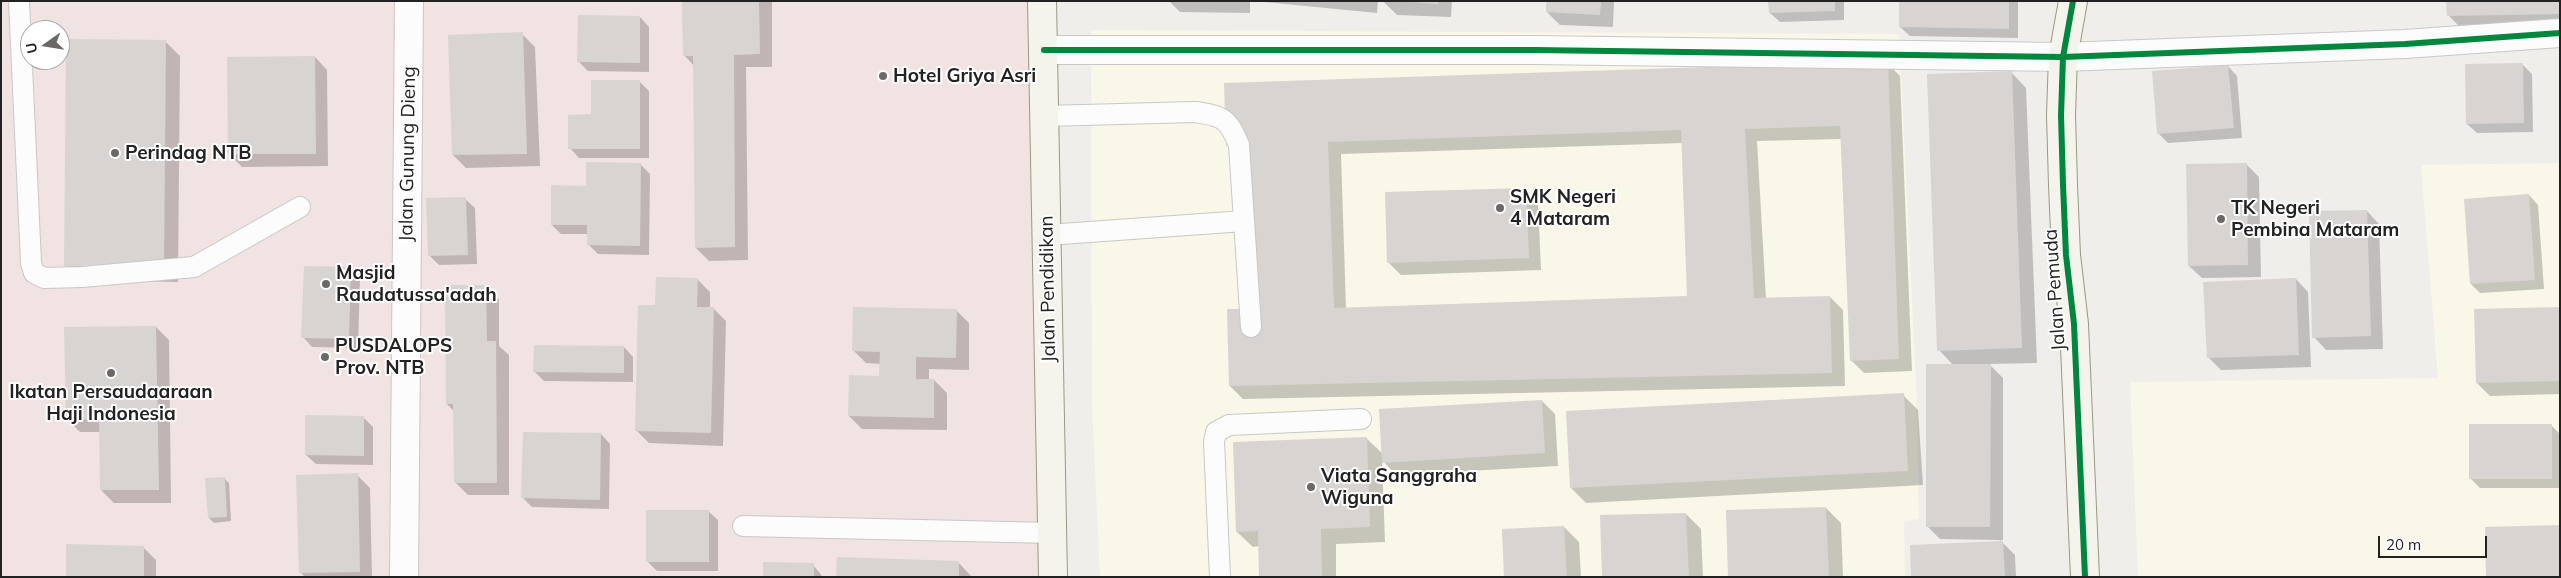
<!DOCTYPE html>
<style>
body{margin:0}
#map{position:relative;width:2561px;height:578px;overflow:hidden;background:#f0eeeb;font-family:Mulish,sans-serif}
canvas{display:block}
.frame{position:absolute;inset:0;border:2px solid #222;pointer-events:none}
.north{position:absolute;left:20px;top:20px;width:50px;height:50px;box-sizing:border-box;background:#fff;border:1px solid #a7a7a7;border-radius:50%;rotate:257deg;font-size:14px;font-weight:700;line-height:20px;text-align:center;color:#222}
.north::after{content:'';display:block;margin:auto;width:18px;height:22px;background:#6a6968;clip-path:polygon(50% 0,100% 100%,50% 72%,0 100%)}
.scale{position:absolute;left:2378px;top:536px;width:109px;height:22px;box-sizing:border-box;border:2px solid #222;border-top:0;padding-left:6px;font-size:15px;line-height:18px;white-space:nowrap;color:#222;-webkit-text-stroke:4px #fff;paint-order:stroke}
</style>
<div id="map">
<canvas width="2561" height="578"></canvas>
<div class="frame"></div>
<div class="north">U</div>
<div class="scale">20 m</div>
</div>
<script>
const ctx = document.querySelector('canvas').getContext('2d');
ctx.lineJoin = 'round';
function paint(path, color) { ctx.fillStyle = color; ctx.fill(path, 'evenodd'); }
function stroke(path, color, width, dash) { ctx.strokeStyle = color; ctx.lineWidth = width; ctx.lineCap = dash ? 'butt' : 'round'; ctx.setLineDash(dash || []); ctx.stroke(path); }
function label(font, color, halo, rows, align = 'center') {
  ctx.font = font + ' Mulish,sans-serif'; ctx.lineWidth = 4; ctx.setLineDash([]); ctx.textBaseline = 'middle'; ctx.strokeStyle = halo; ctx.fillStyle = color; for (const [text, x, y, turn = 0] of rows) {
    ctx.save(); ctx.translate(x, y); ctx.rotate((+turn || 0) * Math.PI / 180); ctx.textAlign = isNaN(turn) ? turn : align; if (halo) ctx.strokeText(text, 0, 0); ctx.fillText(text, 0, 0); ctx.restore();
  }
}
paint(new Path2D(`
 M1,1H1029L1045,577H1ZM30,30H60V60H30Z`), '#f1e3e1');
paint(new Path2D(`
 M1091,30L1899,34L1916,382L1919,519L1904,521L1905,577H1100L1092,406Z
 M2560,163V577H2138L2130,382L2438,378L2421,165Z`), '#f8f7e8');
paint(new Path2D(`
 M683,1H772V67H746L748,260L709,261L696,248L694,66L684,55Z
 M1169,1H1250V13L1180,12Z
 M1254,1H1378L1377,13Z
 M1452,1L1451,17L1397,15L1384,2Z
 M1547,1H1614L1613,27L1560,25L1547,12Z
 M1770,1H1844V20L1780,22L1770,13Z
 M1901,1H2018V38L1910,36L1900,27Z
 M2560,1V29L2463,30L2448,15Z
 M640,17L649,27V72L588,71L579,62Z
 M522,34L535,47L540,166L466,168L453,155Z
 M165,41L180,56L178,282L80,280L65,265Z
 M315,57L327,70L328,166L242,167L229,154Z
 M1887,63L1900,76L1912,371L1864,373L1851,360L1841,139L1757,141L1766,299L1830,297L1843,310L1845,386L1243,399L1230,386L1257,310L1240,159L1227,146ZM1683,143L1689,297L1346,309L1341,154Z
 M2523,65L2532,74L2533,132L2477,133L2467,124Z
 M2228,66L2237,76L2242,138L2168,143L2158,133Z
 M2011,72L2026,88L2037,363L1989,364L2003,378V540H2000L2015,555L2016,577H1912L2000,542V540L1940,539L1927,526L1953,365L1939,350Z
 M639,81L649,91V158H579L570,148L593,115Z
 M640,164L650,174L649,255L598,254L589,245V234H561L552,225L587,187Z
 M2246,164L2259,177L2261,277L2202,278L2189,266Z
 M1525,189L1538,202L1541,270L1401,275L1388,262Z
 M2529,195L2538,205L2544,289L2480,293L2471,284Z
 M465,199L475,208L477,264L439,265L429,255Z
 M2367,211L2379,224L2383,349L2326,350L2314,337Z
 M351,268L360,278L358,348L312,347L303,337Z
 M697,279L710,292V308H713L726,321L723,446L649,443L636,430L656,307Z
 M2296,279L2308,292L2311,367L2221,370L2208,357Z
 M486,286L499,299V346L509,355V495H468L455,482L454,411L447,404Z
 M2560,308V394L2490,396L2477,383Z
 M956,310L969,323V370L929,369V380H934L947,393V430L862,429L849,416L880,377L881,364L866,363L853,350Z
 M156,327L169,340L171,503H114L101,490V432H80L67,419Z
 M624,347L633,357V382L544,381L534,371Z
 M1903,395L1918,410L1923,485L1586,503L1571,488Z
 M1542,401L1555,414L1558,466L1396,475L1382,460L1385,542L1336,544V577H1260V546L1253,547L1237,532L1366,438L1383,454Z
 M364,418L373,427V465L316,464L306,455Z
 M2552,426L2560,434V488H2480L2470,478Z
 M601,434L610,444L609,509L532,507L523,498Z
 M357,475L370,488L372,577H305L300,572Z
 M224,478L229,483L231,521L214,523L209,518Z
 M1826,508L1841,523L1843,577H1730Z
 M708,511L718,520V571H657L648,562Z
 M1686,514L1701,529L1703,577H1604Z
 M1564,527L1579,542L1581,577H1505Z
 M143,547L156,560V577H67Z
 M959,563L972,577H837Z
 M813,565L823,577H764Z`), '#0003');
paint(new Path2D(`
 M682,1H759L760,54L734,55L735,247L695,248L693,56H683Z
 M1398,1H1439L1438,4Z
 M1546,1H1601L1600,15L1546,12Z
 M1768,1H1835V11L1769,13Z
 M1899,1H2009V29L1899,27Z
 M2446,1H2560V14L2447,16Z
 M578,15L640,16V63L577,62Z
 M523,32L527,154L452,155L448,35Z
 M66,39L166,40L164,267L64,266Z
 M315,56L316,154H228L227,57Z
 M1888,61L1899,359L1850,361L1840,126L1745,129L1754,298L1830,296L1832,373L1229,386L1227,309H1255L1249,146H1226L1224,83ZM1681,130L1687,296L1334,308L1328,142Z
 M2523,63L2524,123L2466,124L2465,64Z
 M2228,65L2234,128L2157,134L2152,71Z
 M2012,71L2022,348L1937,351L1927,74Z
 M591,80H640V149H568V115L591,114Z
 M586,162L641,163L640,246L587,245V225H551V185L586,186Z
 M2247,163L2248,265L2188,266L2186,164Z
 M1526,188L1529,258L1387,263L1385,192Z
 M2529,194L2535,280L2470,284L2464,199Z
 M466,197L468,255L428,256L426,198Z
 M2367,210L2371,336L2312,338L2309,211Z
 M304,266L351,267L349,339L301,338Z
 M656,277L698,278L697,307H714L711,433L635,431L638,305H655Z
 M2296,278L2299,355L2207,358L2203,282Z
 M445,285H486L487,341H496L497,483H454L453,404H446Z
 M853,307L957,309L956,358L916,357V379H934V418L848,416L849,375L879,376L880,352L852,351Z
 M2560,307V381L2476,383L2474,309Z
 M156,326L159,490H100L99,420L66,419L64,327Z
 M534,345L624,346V373L533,372Z
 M1926,364H1991L1990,527H1926Z
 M1904,393L1908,471L1570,488L1566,411Z
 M1542,400L1545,453L1382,463L1379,409Z
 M305,415L364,416V456L305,455Z
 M2469,424H2552V479H2469Z
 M523,432L601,433L600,500L521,498Z
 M1367,437L1370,527L1321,529L1322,577H1259L1258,531L1236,532L1233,442Z
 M358,473L360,572L299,573L296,475Z
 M225,477L227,517L208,518L205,478Z
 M1826,507L1829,577H1728L1726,510Z
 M646,510H709V562H646Z
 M1686,513L1689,577H1602L1600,515Z
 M2560,525V577H2486L2485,527Z
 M1564,526L1567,577H1504L1502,529Z
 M2003,541L2005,577H1911L1910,545Z
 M66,544L144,546V577H66Z
 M837,557L959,561V577H836Z
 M763,562L814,563V577H763Z`), '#d7d4d2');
const lane = new Path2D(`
 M19,1L31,263L34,273L44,278L82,277L194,267L300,207
 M1045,116L1195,112C1224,116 1228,119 1239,145L1251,327
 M1047,235L1244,221
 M743,526L1052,533
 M1220,577L1214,442L1216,432L1229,425L1361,419`);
const street = new Path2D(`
 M1044,50H1534L2063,57L2405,44L2560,33
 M404,577L409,1`);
const secondary = new Path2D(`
 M1042,1L1053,577
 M2073,1L2063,57L2061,115L2063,185L2066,255L2074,324L2085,577`);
stroke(lane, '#c9c8c7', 22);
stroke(street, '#c9c8c7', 30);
stroke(secondary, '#999a82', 30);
stroke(lane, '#fdfcfc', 20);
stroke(street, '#fdfcfc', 28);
stroke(secondary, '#f4f4ed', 28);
stroke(new Path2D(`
 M2073,1L2063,57L2061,115L2063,185L2066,255L2074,324L2085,577
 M1044,50H1534L2063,57L2405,44L2560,33`), '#00873e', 6);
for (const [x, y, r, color] of [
 [883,76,5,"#6a6968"],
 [115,153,5,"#6a6968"],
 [1500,208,5,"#6a6968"],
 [2221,219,5,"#6a6968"],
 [326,284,5,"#6a6968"],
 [325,357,5,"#6a6968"],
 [111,373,5,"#6a6968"],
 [1311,487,5,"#6a6968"]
]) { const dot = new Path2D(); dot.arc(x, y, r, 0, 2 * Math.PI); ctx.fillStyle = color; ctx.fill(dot); stroke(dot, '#fff', 2); }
label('bold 19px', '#222', '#fff', [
 ["Hotel Griya Asri",893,76],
 ["Perindag NTB",125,153],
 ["SMK Negeri",1510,197],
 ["4 Mataram",1510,219],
 ["TK Negeri",2231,208],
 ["Pembina Mataram",2231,230],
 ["Masjid",336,273],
 ["Raudatussa'adah",336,295],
 ["PUSDALOPS",335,346],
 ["Prov. NTB",335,368],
 ["Ikatan Persaudaaraan",111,392,"center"],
 ["Haji Indonesia",111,414,"center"],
 ["Viata Sanggraha",1321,476],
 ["Wiguna",1321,498]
], 'left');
label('19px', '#222', '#fff', [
 ["Jalan Gunung Dieng",408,154,-89],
 ["Jalan Pendidikan",1048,289,-91],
 ["Jalan Pemuda",2055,290,-94]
]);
</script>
